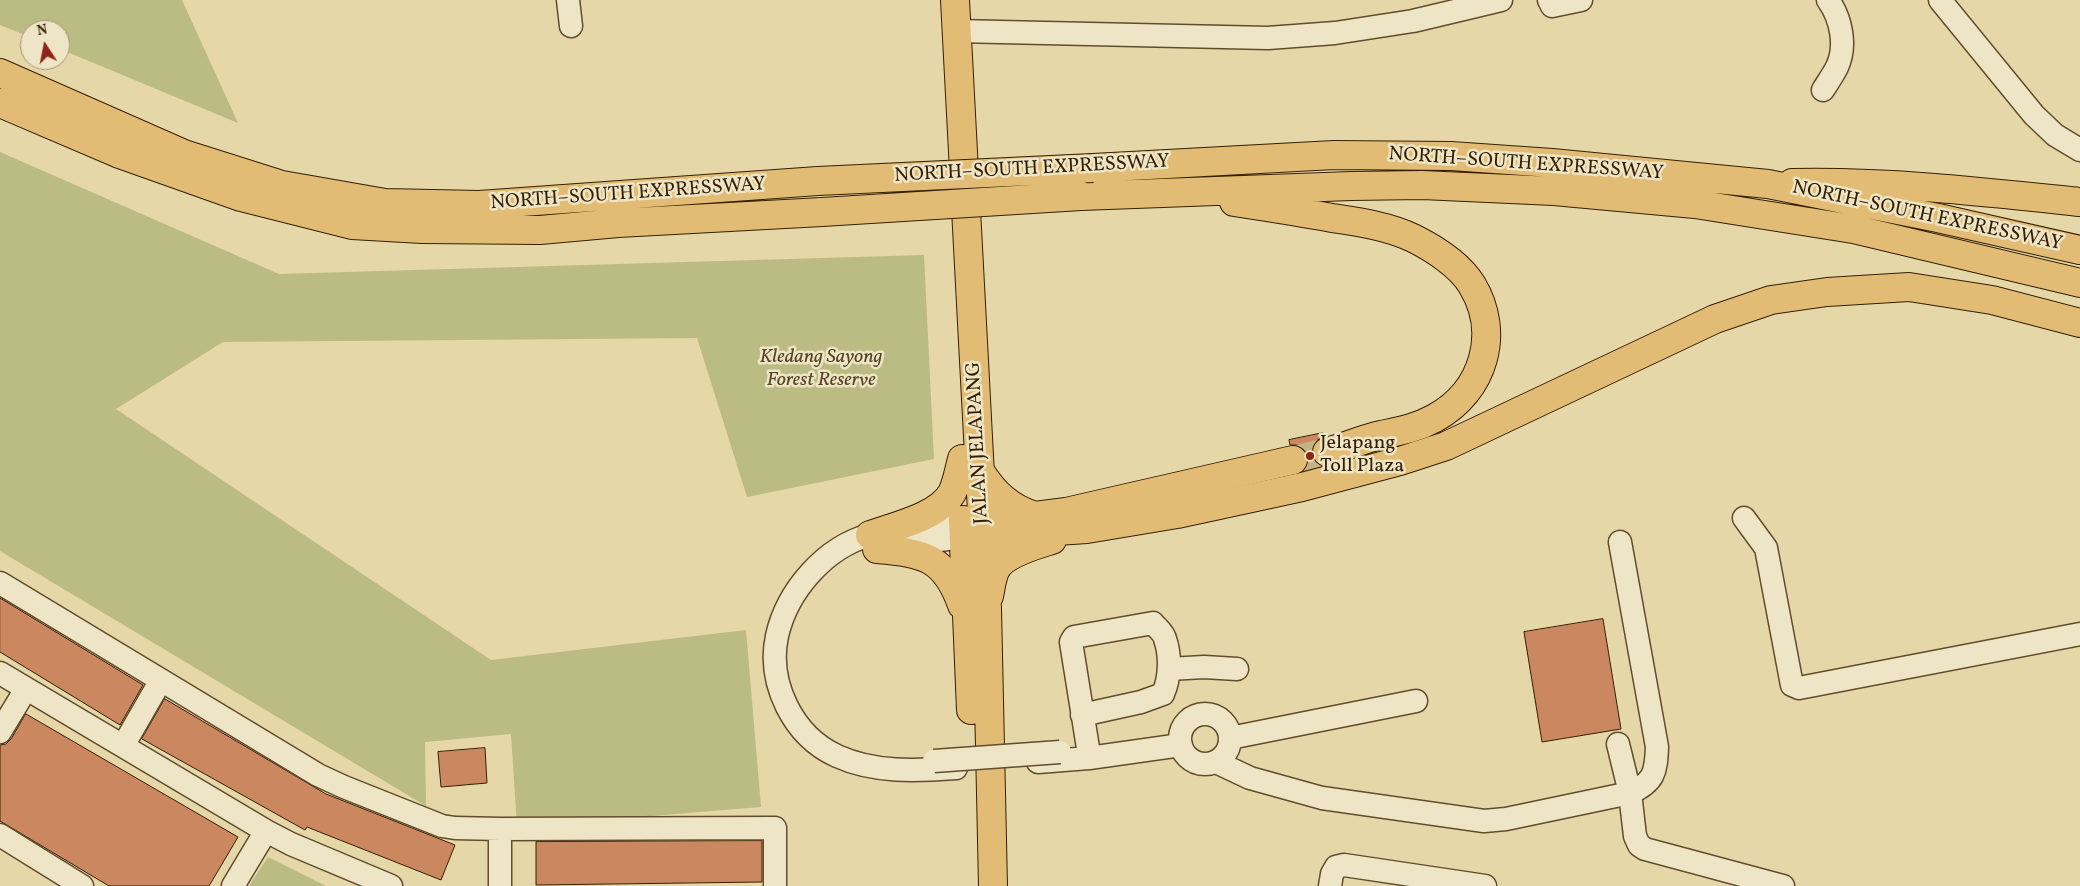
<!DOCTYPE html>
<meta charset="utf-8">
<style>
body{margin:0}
#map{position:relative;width:2080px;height:886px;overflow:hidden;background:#e5d7a7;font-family:Vollkorn,serif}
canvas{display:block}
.north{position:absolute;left:20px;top:20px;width:50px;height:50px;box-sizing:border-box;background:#eee5c6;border:1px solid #a49678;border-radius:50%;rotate:349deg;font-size:14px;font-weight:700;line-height:20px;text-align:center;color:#351f03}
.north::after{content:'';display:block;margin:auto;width:18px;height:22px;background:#8f2418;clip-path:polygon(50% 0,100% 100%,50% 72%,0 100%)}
</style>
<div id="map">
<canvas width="2080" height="886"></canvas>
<div class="north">N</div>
</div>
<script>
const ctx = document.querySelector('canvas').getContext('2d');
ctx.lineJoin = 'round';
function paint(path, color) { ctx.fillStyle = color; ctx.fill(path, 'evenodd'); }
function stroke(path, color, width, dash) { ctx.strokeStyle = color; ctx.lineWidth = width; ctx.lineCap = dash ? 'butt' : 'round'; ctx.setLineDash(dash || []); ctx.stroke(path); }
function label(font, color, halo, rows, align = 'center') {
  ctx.font = font + ' Vollkorn,serif'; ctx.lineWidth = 5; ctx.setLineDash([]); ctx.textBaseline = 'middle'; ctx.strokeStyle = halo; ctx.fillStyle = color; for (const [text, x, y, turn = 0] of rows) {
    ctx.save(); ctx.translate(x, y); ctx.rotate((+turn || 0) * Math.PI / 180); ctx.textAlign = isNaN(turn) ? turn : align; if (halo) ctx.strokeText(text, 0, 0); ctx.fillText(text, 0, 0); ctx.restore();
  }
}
paint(new Path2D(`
 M0,0H182L238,123L60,49V30H30V37L0,25Z
 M0,152L279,274L924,255L934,459L747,497L697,338L223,342L116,409L491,660L746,630L761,807L517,827L511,734L425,742L426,806L0,551Z
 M268,857L326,886H249Z`), '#bbbc83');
const building = new Path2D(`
 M1323,433V437L1316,441L1312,449V457L1316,463L1321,466L1305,470L1308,464V456L1304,449L1298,445H1290L1289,440Z
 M0,598L143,685L120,725L0,652Z
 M1603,619L1621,729L1542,742L1524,632Z
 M165,699L326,794L455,845L441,880L307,827L305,830L142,739Z
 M26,714L238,837L209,886H109L0,821V745L6,744L11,739Z
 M485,748L487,783L441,787L438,752Z
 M762,841V882L536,885V842Z`);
paint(building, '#cb875f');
stroke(building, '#351f03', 1);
stroke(new Path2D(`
 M1293,460L1327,452`), '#c2b286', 28, [28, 14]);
const minor = new Path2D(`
 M568,0L571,26
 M1549,0L1552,6L1581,0
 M1940,0L2034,115L2055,135L2080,150
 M956,31L1268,38L1335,33L1413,21L1501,0
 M1823,90C1828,82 1833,75 1837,67C1847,46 1841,18 1828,0
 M1744,518L1766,548L1791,680L1792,685L1799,688L2080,634
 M898,545L964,537
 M0,583L318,775L344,787L442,826L455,828L500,829L775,828V886
 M1169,669L1204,667L1237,669
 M0,673L266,831L291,844L391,886
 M1180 739a25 25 0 1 1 50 0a25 25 0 1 1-50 0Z
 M1082,715L1141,702L1163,694C1170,678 1171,656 1165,639C1164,633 1157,628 1153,623L1074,637L1071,642L1088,748
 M0,732L26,689
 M1230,738L1416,701
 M1618,744L1630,793L1635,836L1639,845L1645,849L1783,886
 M123,746L161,680
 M1038,762L1089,758L1181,745
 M1216,762L1250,778L1322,798L1484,821L1506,819L1630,793C1654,782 1656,773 1657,747L1620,542
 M956,768C917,771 874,773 837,756C793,736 767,683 777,636C787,591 825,547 870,535L963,521
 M0,835L82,886
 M233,886L266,831
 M500,886V829
 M1330,886L1332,874L1336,867L1344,865L1485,886`);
const major = new Path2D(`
 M955,0L987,608L993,886
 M1792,183C1888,181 1985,192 2080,202
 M963,520L971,710
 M870,535C895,526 938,517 952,493C957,483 959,470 962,459
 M964,537L1087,529L1177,514L1302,487L1400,461L1446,446L1715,319L1771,300L1827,292L1909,287L1992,300L2080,323
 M877,549C924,553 945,557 962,605
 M989,596C991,587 992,576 996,569C1005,553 1036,545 1052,540`);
const highway = new Path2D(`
 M0,73L184,154L282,185L385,203L479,205L818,181
 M0,103L117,153L241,197L352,225L422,229L540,230L618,223L822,212
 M1093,168L1334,155L1451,156L1552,163L1768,184L1938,218L2080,250
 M1081,196L1351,186L1422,185L1554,191L1695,204L1853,229L2080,283
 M1234,202C1267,207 1300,212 1332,218C1359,222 1388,226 1413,238C1433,248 1460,265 1472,285C1501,333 1484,391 1435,418C1417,428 1400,431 1381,435C1363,439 1345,447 1327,452
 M980,471C994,493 1009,508 1035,516
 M963,521L1035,516L1066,512L1293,460`);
stroke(minor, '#614d2c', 25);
stroke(major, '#351f03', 30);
stroke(highway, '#351f03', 30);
stroke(minor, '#eee5c6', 22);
stroke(major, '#e2bc74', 28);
stroke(highway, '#e2bc74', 28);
const minorBridge = new Path2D(`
 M934,761L1060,752`);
const highwayBridge = new Path2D(`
 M818,181L1093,168
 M822,212L1081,196`);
stroke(minorBridge, '#614d2c', 25, []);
stroke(highwayBridge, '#351f03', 30, []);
stroke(minorBridge, '#eee5c6', 22);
stroke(highwayBridge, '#e2bc74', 28);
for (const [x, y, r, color] of [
 [1310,456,5,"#8f2418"]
]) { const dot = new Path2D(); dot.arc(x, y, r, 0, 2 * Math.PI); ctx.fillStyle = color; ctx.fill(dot); stroke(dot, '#eee5c6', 2); }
label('20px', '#351f03', '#eee5c6', [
 ["NORTH–SOUTH EXPRESSWAY",1526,165,4],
 ["NORTH–SOUTH EXPRESSWAY",1032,170,-3],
 ["NORTH–SOUTH EXPRESSWAY",628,195,-4],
 ["NORTH–SOUTH EXPRESSWAY",1927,217,12],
 ["JALAN JELAPANG",979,443,-93]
]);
label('italic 20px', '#564623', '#eee5c6', [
 ["Kledang Sayong",821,358],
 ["Forest Reserve",821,381]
]);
label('20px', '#351f03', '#eee5c6', [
 ["Jelapang",1320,444],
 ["Toll Plaza",1320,467]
], 'left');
</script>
